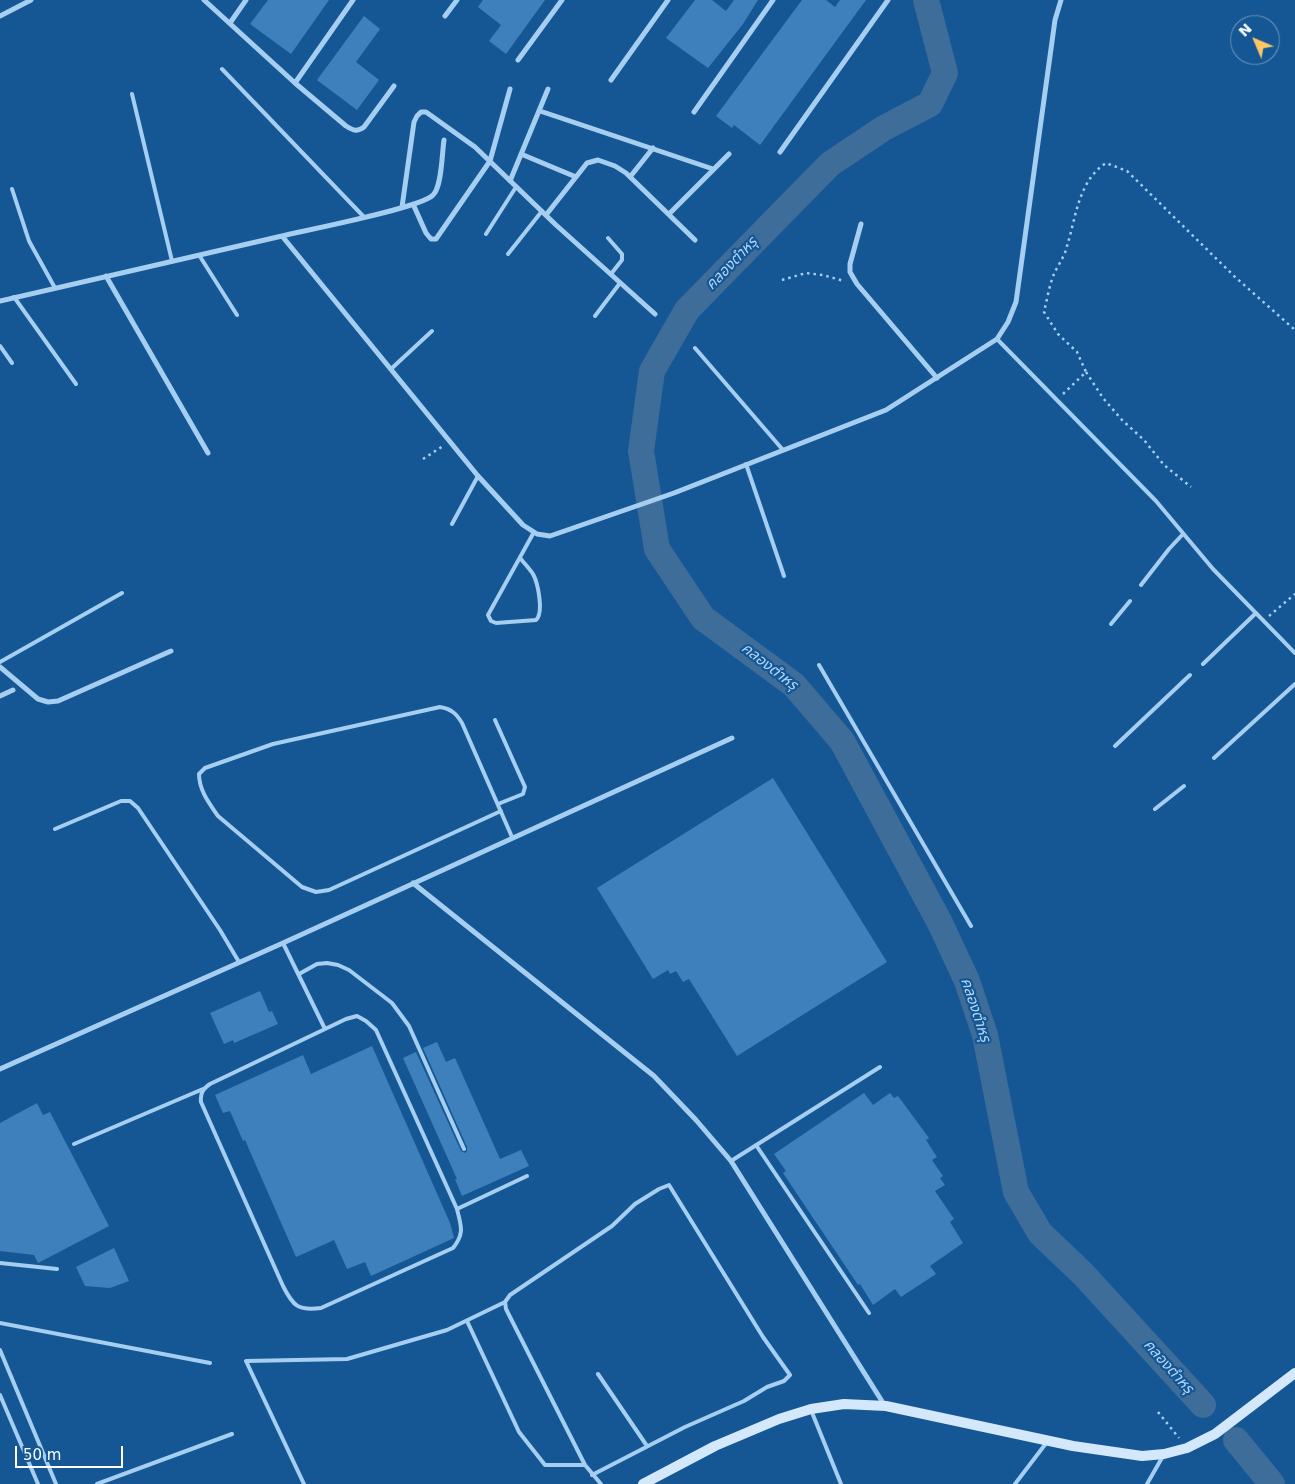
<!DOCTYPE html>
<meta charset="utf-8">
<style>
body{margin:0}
#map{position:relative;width:1295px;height:1484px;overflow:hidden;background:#155794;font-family:"DejaVu Sans",sans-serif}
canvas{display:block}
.north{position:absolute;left:1230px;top:15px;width:50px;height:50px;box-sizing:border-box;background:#155794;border:1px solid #739abf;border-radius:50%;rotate:315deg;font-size:14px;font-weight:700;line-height:20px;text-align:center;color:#fff}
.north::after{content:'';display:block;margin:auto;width:18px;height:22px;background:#ffc666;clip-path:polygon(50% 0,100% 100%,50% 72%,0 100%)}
.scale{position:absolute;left:15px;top:1446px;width:108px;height:22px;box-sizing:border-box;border:2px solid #fff;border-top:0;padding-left:6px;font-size:15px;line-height:18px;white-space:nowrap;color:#fff;-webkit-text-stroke:4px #155794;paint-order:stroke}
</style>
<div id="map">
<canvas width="1295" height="1484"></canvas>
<div class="north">N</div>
<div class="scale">50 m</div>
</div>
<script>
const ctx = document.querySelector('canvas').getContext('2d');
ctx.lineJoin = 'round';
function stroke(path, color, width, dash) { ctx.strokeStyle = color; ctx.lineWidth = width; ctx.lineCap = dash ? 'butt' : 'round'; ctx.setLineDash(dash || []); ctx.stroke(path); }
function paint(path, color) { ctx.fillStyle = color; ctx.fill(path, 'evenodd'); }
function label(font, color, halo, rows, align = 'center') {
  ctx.font = font + ' "DejaVu Sans","Noto Sans Thai",sans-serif'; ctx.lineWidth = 4.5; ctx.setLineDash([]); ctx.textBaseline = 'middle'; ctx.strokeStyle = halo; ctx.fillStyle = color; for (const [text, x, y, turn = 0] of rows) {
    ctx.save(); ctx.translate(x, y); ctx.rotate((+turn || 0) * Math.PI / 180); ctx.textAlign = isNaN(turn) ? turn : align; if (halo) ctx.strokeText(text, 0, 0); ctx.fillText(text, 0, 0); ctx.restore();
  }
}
stroke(new Path2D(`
 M926,0L945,73L930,104L884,128L830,164L687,310L652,371L641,451L657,549L703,618L794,685L842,741L940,923L967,981L985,1035L1016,1192L1040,1233L1083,1274L1203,1405
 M1236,1440L1272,1484`), '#3e6d9a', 26);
paint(new Path2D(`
 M268,0H329L291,54L250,24Z
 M483,0H545L506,54L489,41L501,25L478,7Z
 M695,0H712L726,11L734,0H758L743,24L708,68L666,38Z
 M802,0H826L835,7L840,0H866L760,145L734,125L732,128L716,116Z
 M364,16L380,29L356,62L379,80L357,110L317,80Z
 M773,778L887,962L737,1056L689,979L683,982L676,971L670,974L668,970L653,979L597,888Z
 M260,991L269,1012L272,1011L278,1024L234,1043L233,1040L224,1044L210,1013Z
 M437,1042L446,1062L455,1058L500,1159L521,1150L529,1166L462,1196L455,1179H457L403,1058L416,1052L461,1151L465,1153L467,1151V1147L423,1048Z
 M372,1046L450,1223L454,1238L371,1276L365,1262L347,1269L334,1240L296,1257L245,1140L243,1141L230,1111L223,1113L215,1095L303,1055L311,1074Z
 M864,1093L873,1105L890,1093L894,1098L898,1096L929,1138L926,1140L937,1157L932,1160L943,1176L940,1178L945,1185L935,1191L954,1219L950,1222L963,1243L930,1266L936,1274L901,1297L895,1289L873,1305L860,1284L858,1285L783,1173L786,1171L774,1154Z
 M37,1103L43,1115L50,1112L109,1226L38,1263L34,1255L0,1251V1123Z
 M114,1248L129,1281L110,1288L85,1286L76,1267Z`), '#3d80bc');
stroke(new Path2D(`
 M782,280L806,273L823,275L844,281
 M1086,372L1103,398L1122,420L1144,440L1164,465L1191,487
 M1063,394L1086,372L1077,352L1058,334L1044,312C1047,300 1049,286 1054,274C1058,265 1065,256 1067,246C1076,218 1078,181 1106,163L1127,171L1234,276L1295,330
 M423,459L443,446
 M1269,616L1295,594
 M1158,1412L1179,1438`), '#a5cef1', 2.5, [2.5, 4]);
stroke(new Path2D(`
 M222,69L364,217
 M132,94L172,261
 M12,189L29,241L55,288
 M486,234L516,187
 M608,238L622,254V260L611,274
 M508,254L542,211
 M199,255L237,315
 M14,297L76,384
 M595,316L620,283
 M997,339L1156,501L1213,569L1295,653
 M0,346L12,363
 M695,348L783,450
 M391,369L432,331
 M746,464L784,576
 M452,524L478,476
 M520,558C524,563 529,568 533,574C538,583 544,613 536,620L496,623L491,621L488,615L534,532
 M1141,585L1169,549L1183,534
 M1111,624L1130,601
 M0,662L122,593
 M1203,664L1256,613
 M819,665L971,926
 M495,720L525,787L523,794L498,804
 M1115,746L1190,675
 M1214,758L1295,684
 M1155,809L1184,786
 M501,811L329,890L316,892L302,887L218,816C209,803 199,790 199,774L205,768L273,744L440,707C451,709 456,713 462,723L512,837
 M55,829L121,801H130L138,808L220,930L239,962
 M283,943L325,1029
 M299,974L317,964L327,963L338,965L349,970L392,1003L409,1026L464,1149
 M357,1016L366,1021L376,1030L457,1209C461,1226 465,1233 453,1248L321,1308C298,1311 293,1306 283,1286L201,1102C200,1093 203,1089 210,1084L346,1019Z
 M74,1144L203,1089
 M756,1145L869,1313
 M731,1161L880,1067
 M457,1209L527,1176
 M0,1263L57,1269
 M467,1321L519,1432L545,1465H585
 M0,1323L210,1363
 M0,1350L56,1484
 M598,1374L647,1446
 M0,1395L38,1484
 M811,1410L841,1484
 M592,1475L685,1427L744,1401L767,1387L784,1381L790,1375L763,1337L669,1185L659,1189L635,1204L612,1226L510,1295L505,1302L506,1309L585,1465L601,1484
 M97,1484L232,1434
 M304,1484L246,1361L347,1359L447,1330L505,1302
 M1015,1484L1047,1442
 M1147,1484L1163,1456`), '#a5cef1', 4);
stroke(new Path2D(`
 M204,0L295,83L346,126C354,131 357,132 364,127L394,86
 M0,16L31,0
 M445,16L457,0
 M230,23L246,0
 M518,60L562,0
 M611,80L668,0
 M295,83L353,0
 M540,111L713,169
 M694,112L773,0
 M780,152L888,0
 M521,154L576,177
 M630,177L653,148
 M510,181L548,89
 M413,204L426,233L431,239H436L490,161L510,89
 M402,207L414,122L417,116L421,112H426L475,147L556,225L655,314
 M669,214L729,154
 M546,215L587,163L598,160L615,166L626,173L695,240
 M861,224L850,264V272L857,284L937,378
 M282,236C307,230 421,208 433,195C442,187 442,152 444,140
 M106,276L208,453
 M0,301L282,236L478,476L523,525L537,534L550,536L674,493L886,410L997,339L1008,322L1016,302L1055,20L1061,0
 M0,667L38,699L48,702L58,701L171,651
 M0,696L13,690
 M413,883L654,1076L696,1120L731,1161L885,1406
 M0,1069L283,943L732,738`), '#a5cef1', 5);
stroke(new Path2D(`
 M643,1484L715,1446L779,1419L811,1409L844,1404L886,1406L1073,1446L1142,1456L1164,1454L1187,1448L1215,1434L1295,1373`), '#d4e8fc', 10);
label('italic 15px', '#b1d7f8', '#155794', [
 ["คลองตำหรุ",732,264,-46],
 ["คลองตำหรุ",769,667,38],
 ["คลองตำหรุ",975,1010,72],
 ["คลองตำหรุ",1168,1367,48]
]);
</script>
